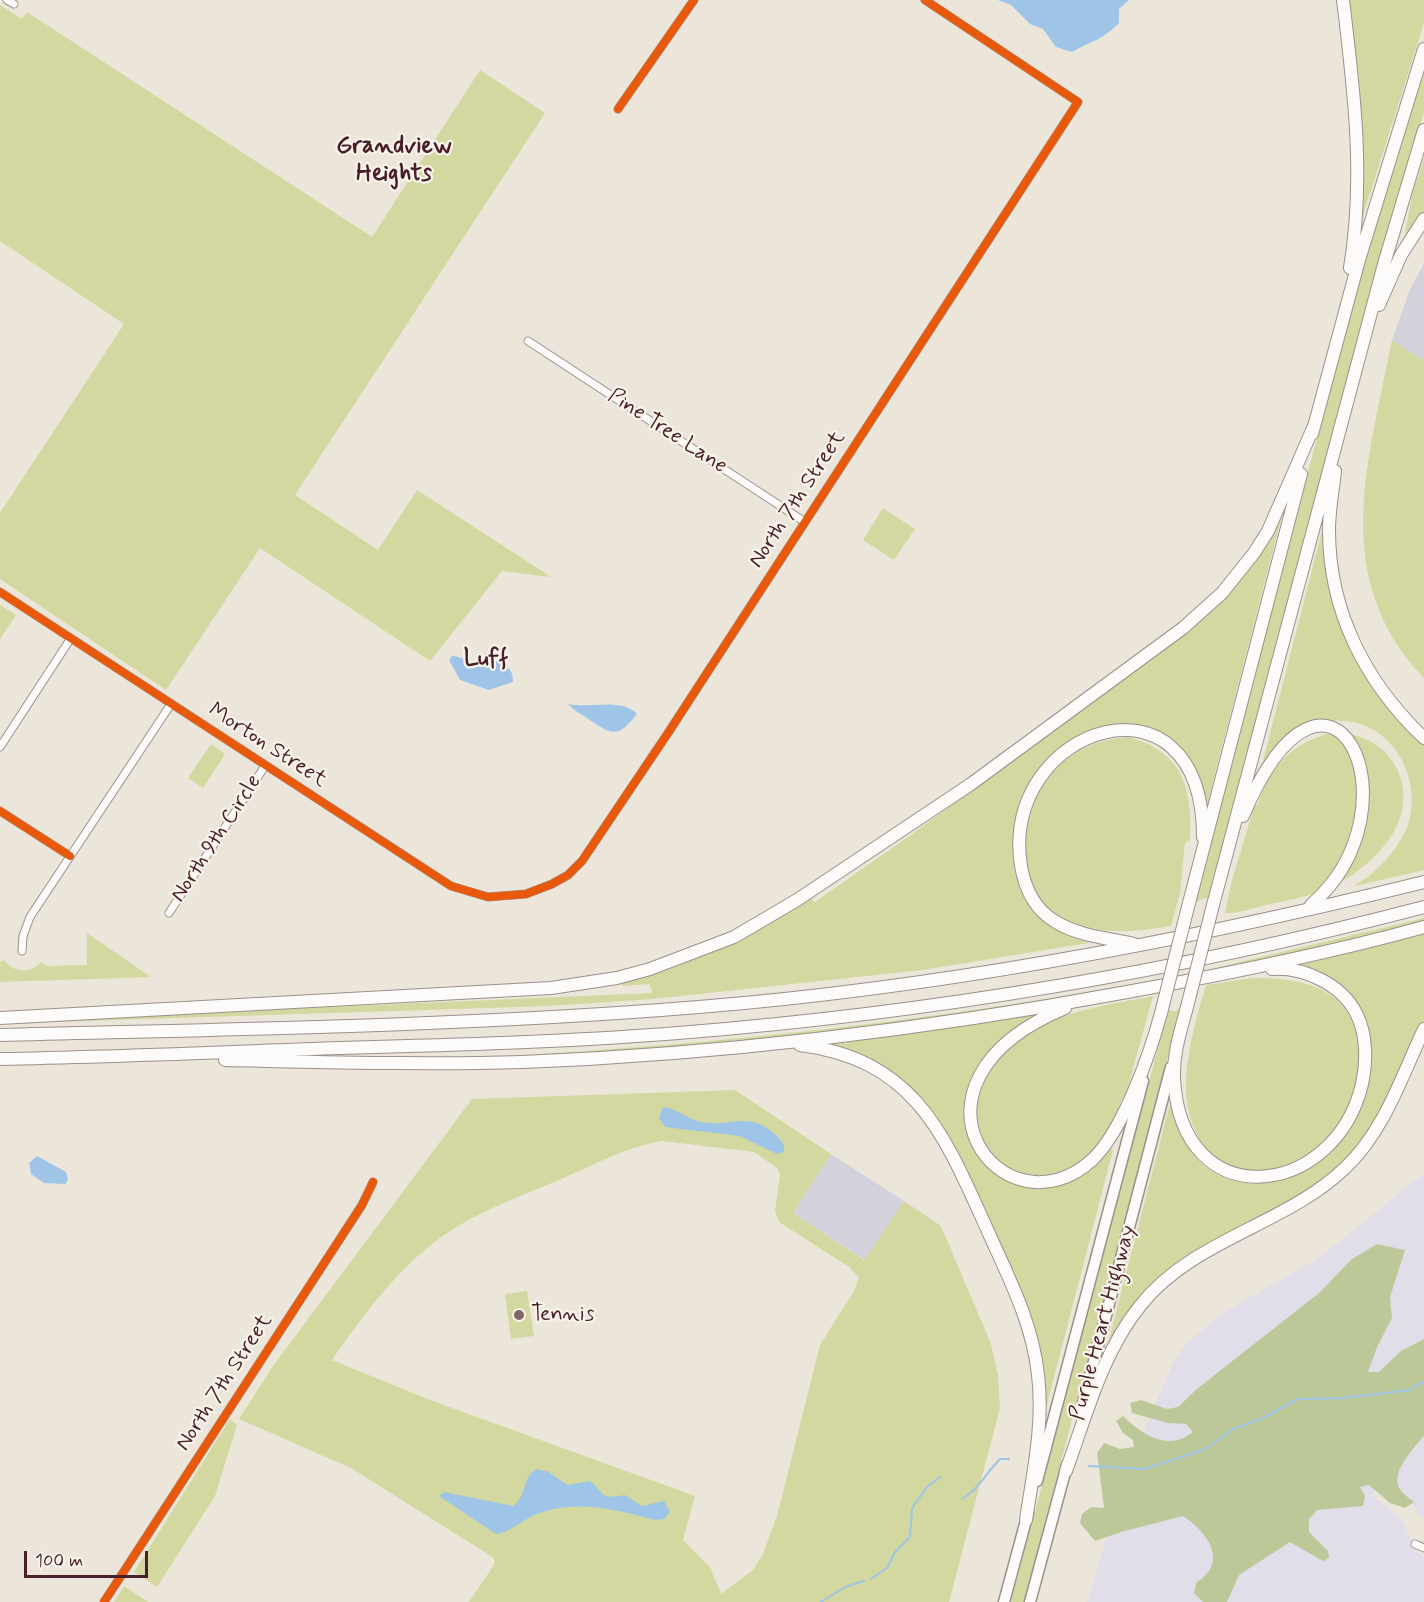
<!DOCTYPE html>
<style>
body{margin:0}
#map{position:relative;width:1424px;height:1602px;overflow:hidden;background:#ece6da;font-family:Mynerve,sans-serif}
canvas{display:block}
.scale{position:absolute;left:24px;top:1551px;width:124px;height:27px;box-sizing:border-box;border:3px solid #4a1f2b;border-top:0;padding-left:8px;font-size:18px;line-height:21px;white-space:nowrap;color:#4a1f2b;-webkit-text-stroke:4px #f7f3e8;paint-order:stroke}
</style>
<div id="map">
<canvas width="1424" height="1602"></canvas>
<div class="scale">100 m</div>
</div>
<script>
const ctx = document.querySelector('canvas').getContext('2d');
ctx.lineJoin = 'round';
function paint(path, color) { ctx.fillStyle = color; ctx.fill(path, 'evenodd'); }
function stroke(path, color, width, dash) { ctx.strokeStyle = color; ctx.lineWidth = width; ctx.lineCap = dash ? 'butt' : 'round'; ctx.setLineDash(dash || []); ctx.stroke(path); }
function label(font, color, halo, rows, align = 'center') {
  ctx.font = font + ' Mynerve,sans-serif'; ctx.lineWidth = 4.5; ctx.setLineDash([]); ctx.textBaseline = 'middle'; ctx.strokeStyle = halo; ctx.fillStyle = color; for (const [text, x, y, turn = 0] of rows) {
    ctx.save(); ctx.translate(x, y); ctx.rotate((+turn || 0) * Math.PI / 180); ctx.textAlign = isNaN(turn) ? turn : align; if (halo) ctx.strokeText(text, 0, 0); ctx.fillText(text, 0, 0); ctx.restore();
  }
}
paint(new Path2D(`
 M1424,1173V1521L1408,1499L1381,1479L1372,1495L1401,1519L1416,1550L1424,1557V1602H1087L1112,1520L1146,1426L1173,1363L1185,1345L1219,1315L1319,1258Z`), '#e1deea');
paint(new Path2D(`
 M1424,263V361L1392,340L1409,292Z
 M831,1154L904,1201L865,1260L793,1213Z`), '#d3d2dc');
paint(new Path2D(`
 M1349,0H1424V23L1360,225V114Z
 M0,5L22,19L27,12L372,237L480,70L545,113L295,495L378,550L417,490L551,577L502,571L430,661L260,548L166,690L0,579V513L124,324L0,241Z
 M1424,68V112L1364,314L1208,898L1201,899L1195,903L1357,285Z
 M1424,158V212L1408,234H1405L1412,195Z
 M1392,340L1424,361V678C1328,578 1369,459 1392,340Z
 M883,508L915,529L894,560L863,540Z
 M1278,519H1281L1203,820C1201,810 1202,797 1198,788C1193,776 1177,763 1169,753C1163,746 1155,733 1147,729C1134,723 1116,724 1102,728C1041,745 1005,810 1015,871C1018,889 1026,906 1040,918C1055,931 1071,937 1089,943L922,970L653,999L549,1006L53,1022V1019L652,993L650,984L622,986L621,981L670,969L717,950L811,899L815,902L915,832L1189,629Z
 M1325,519L1339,617L1424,743V870L1355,886C1358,882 1364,880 1369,876C1385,863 1401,844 1408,825C1424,776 1389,717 1334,721C1314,723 1293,738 1277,750C1272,754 1269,759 1263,761Z
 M0,605L16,615L0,639Z
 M1338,732C1364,735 1385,745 1397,769C1421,819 1374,867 1331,887C1311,897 1287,900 1265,905C1253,908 1238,914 1225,913L1231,884L1254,807L1258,804C1269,765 1299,737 1338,732Z
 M1128,737C1182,751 1193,788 1190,840L1185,843L1180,893L1171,926C1135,932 1103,935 1068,922C1063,920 1056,918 1051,915C1010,882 1021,809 1052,773C1073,750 1098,739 1128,737Z
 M211,744L225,754L203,788L188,778Z
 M1424,918V923L1211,973V969Z
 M87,933L151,977L0,982V962L4,960C14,973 30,974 41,962L47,966L87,965Z
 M1424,933V1023L1368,1137L1328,1181L1186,1262L1107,1347L1174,1088C1177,1108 1178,1128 1188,1146C1195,1160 1210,1173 1225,1178C1286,1200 1349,1149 1366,1092C1374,1065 1366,1038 1361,1011L1296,966Z
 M1253,978C1296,978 1341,984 1356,1031C1362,1050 1360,1070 1355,1089C1342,1133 1308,1164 1262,1171C1256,1171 1246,1174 1240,1172C1235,1170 1229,1166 1224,1164C1209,1155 1202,1147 1195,1131C1190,1118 1186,1105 1186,1091C1185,1056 1196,1019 1206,985Z
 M1158,979L1157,984L1067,1000L763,1042L510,1058L509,1056C727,1043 943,1020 1158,979Z
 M1153,996L1126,1094C1119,1100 1119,1110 1115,1118C1103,1141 1087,1162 1062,1173C1055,1176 1043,1175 1035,1175C1018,1175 1008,1169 995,1158C955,1119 983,1062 1024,1036C1063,1010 1108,1005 1153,996Z
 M1181,1007L1024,1602H1011L1168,1010L1175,1011Z
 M1034,1015L1036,1017C1006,1029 974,1060 966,1092C952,1144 998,1191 1048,1183C1062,1181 1075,1179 1087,1171C1095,1165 1103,1156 1111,1149L1113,1150L1044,1416L1037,1348L926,1108L829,1045Z
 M735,1090L831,1154L793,1213L864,1260L904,1201L941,1226L991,1344L998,1376L1000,1408L949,1602H469L494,1565V1558L351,1468L239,1419L273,1366L472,1099ZM662,1141L754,1152L777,1168L780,1174L775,1211L779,1222L849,1267L859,1277L854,1291L820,1345L777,1516L763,1554L753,1570L721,1594L710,1567L683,1540L695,1496L430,1400L332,1360C367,1310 406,1256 460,1225C493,1205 532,1192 568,1176C598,1163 629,1146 662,1141Z
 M527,1291L534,1336L511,1339L505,1294Z
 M230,1419L237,1425L215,1496L157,1587L134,1572Z
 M124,1586L148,1602H114Z`), '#d2d89f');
paint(new Path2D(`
 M1377,1244L1405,1250L1390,1297L1392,1318L1377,1347L1368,1372H1379L1401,1351L1424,1339V1436C1414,1448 1391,1471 1399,1488C1402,1493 1409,1498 1414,1502L1405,1508L1390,1503L1369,1485L1360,1487L1365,1496L1363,1506L1317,1510L1309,1519V1532L1328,1551L1329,1558L1323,1561L1290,1542L1239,1575L1227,1602H1203L1194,1593L1196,1583C1230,1562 1207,1532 1183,1516L1121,1532L1095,1541L1080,1523L1082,1514L1091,1507L1104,1508L1097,1453L1104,1443L1120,1449L1134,1447L1133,1440L1123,1433L1116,1421L1123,1416C1142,1435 1169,1452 1193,1432L1186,1424L1168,1423L1132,1413L1130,1403L1141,1400L1167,1409L1178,1407L1198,1388L1319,1293L1352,1259Z`), '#bcc897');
paint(new Path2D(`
 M998,0H1129L1119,9V23C1101,41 1093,40 1072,52L1056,47L1043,29L1030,24L1011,5Z
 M452,656C473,657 468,675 496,661C508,666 513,669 513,682L489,690L460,680L449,660Z
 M568,704C590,709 621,697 637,714C618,739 611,735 587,718C580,713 573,710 568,704Z
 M663,1107C677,1108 688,1120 702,1122C733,1128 748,1109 777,1136C782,1141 785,1145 784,1152L777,1154L740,1136L665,1127L659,1118Z
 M37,1156L66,1172L68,1180L65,1184L44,1183L31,1174L29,1163Z
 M537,1469L549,1472L567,1485L590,1481C607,1496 600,1499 625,1495L642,1506L664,1501L670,1512L664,1519L655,1520C615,1509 577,1499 537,1514C523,1519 510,1533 496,1534L439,1496L444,1492L513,1506C528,1496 521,1477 537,1469Z`), '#9ec5e7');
stroke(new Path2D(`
 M1089,1466L1144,1469L1206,1449L1231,1430L1263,1418L1298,1399L1342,1398L1410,1390L1424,1381
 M962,1499C979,1489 986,1473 1000,1459H1009
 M871,1579L887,1568L895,1552L910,1537L912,1508L927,1487L940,1477
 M821,1602L845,1587L864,1581`), '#9ec5e7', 2);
const street = new Path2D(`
 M7,0L14,4
 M618,109L694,0
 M528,341L805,522
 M0,592L451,886L488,897L526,894L552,884L568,875L582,861L668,733L1078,102L925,0
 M0,747L71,638
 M0,811L70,856
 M169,913L265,766
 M22,951L23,936L30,917L171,704
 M1415,1544L1424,1548
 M104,1602L362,1205L373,1182`);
const primary = new Path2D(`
 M1080,1415L1171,1067
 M1037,1481L1143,1081
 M1004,1602L1028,1513
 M1030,1602L1067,1465`);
const highway = new Path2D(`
 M1343,0C1354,90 1365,178 1350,268
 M1379,305L1401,255L1424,219
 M1312,434L1359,260L1424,49
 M1335,471C1333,490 1329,510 1329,530C1329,612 1366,683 1424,738
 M1243,816C1330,610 1424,807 1311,905
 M1189,903L1301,474
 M1213,905L1384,264L1424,130
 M1134,944C1108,938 1079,936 1056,922C1035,910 1025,889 1021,866C999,726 1203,660 1203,837
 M1187,1007C1181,1030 1173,1053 1174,1078C1181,1218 1335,1199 1362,1084C1367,1061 1367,1034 1356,1013C1341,984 1304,967 1272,969
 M1065,1008C883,1084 1004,1240 1092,1160C1123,1131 1150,1054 1161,1013
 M0,1018L551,988L617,978L650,969L734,937L797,900L971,784L1183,628L1222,593L1254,553L1268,531L1314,426
 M0,1035C233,1029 467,1026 699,1007C944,987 1186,941 1424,882
 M800,1045C920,1060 947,1142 991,1238C1011,1282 1033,1326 1038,1375C1044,1424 1033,1472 1026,1520
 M0,1059C113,1057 226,1052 339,1048C452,1045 565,1042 678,1033C929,1013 1180,971 1424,907
 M225,1060C324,1062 424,1065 523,1062C726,1054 928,1029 1127,992C1227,974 1326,954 1424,927
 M1066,1471C1086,1416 1102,1353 1140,1306C1192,1239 1287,1225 1346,1167C1384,1131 1402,1076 1424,1029`);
stroke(street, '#9a908c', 9);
stroke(primary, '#9a908c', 13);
stroke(highway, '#9a908c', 14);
stroke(street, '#fcfbf9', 7);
stroke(primary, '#fcfbf9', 10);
stroke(highway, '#fcfbf9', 12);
const highwayBridge = new Path2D(`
 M1187,1007L1213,905
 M1161,1013L1189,903`);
stroke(highwayBridge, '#9a908c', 14, []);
stroke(highwayBridge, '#fcfbf9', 12);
stroke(new Path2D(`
 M618,109L694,0
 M0,592L451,886L488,897L526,894L552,884L568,875L582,861L668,733L1078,102L925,0
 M0,811L70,856
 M104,1602L362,1205L373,1182`), '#e8590c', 8);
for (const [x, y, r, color] of [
 [519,1315,6,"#836568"]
]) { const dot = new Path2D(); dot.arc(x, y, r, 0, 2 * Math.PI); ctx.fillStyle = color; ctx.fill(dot); stroke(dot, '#f7f3e8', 2); }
label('22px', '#4a1f2b', '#f7f3e8', [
 ["Pine Tree Lane",667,432,33],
 ["North 7th Street",798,500,-57],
 ["Morton Street",267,746,33],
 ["North 9th Circle",217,839,-57],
 ["Purple Heart Highway",1104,1323,-75],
 ["North 7th Street",225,1383,-57]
]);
label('22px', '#4a1f2b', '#f7f3e8', [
 ["Tennis",531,1315]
], 'left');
label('bold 24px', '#4a1f2b', '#f7f3e8', [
 ["Grandview",394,147],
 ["Heights",394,175],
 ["Luff",486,660]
]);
</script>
